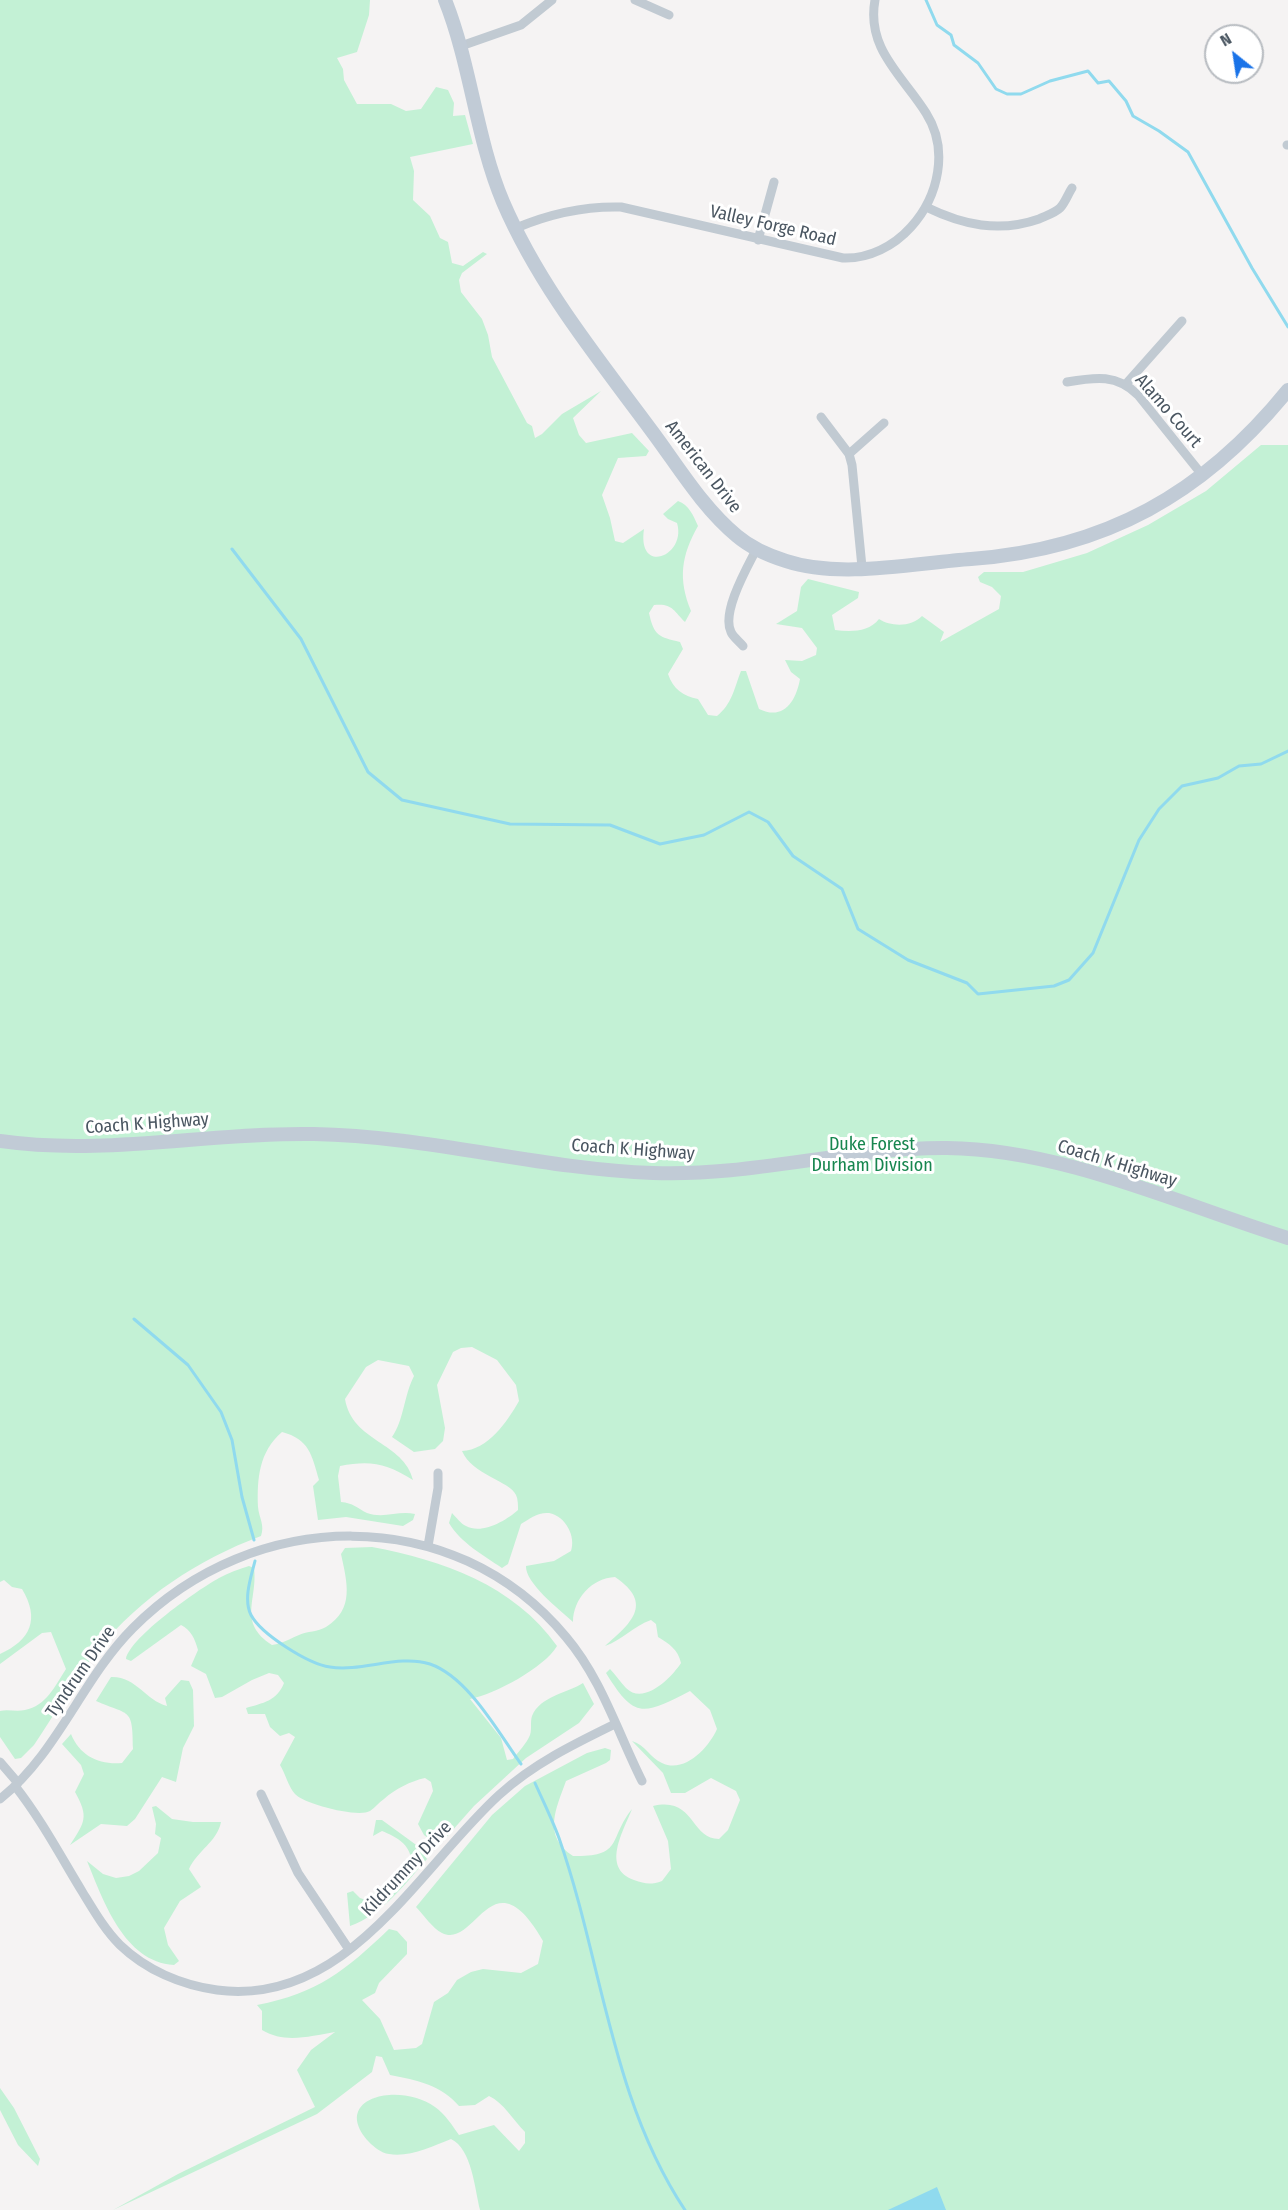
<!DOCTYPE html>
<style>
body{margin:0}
#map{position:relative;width:1288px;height:2210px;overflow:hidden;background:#f5f3f3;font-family:"Fira Sans Condensed",sans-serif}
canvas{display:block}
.north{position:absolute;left:1204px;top:24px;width:60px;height:60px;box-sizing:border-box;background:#fff;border:2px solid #b7bbc0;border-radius:50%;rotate:330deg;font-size:16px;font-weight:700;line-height:24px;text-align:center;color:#4a5661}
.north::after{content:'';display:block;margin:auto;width:21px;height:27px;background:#1a73e8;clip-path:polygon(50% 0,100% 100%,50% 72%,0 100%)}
</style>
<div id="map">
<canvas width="1288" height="2210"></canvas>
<div class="north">N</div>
</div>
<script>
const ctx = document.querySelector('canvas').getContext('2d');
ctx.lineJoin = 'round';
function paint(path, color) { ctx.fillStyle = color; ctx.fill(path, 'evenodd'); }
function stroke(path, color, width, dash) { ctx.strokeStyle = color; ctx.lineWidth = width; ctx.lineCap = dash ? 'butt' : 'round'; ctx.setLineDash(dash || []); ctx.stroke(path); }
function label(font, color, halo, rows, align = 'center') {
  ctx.font = font + ' "Fira Sans Condensed",sans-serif'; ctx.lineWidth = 6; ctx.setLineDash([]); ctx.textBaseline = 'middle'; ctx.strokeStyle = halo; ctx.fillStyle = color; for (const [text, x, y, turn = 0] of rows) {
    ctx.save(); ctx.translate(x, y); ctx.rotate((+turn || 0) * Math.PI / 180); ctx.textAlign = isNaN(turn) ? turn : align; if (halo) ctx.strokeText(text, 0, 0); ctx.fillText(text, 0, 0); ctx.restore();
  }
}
paint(new Path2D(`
 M0,0H370L369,15L357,52L337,58L343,69L344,80L357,104H391L406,111L421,109L436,87L448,90L454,103L453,116L465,115L473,144L410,157L414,171L413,200L430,216L440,238L448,242L452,263L463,266L483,252L487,254L462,273L459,280L461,292L482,319L488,335L492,357L527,423L532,426L535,438L542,434L562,414L601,391L573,418L579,435L586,443L632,433L649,451L646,456L618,458L602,495L610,518L615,541L623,543L644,529C637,576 687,556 677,523L668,519L663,514L678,501C689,505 693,515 698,526C681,556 678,579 691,611L685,622C673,610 672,603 654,605L649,613C654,636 659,637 680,642L683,649L668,674C673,689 683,696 698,699L708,715L717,716C732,704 734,689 741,671H746L759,709C784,721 796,701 800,679L791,672L785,660L802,661L816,655L817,648L802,628L776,624L797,611L801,587L808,579L859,592L858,598L832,615L835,630C851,632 869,632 879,619C891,627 912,627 922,616L944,632L940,642L999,609L1001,596L992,587L980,582L978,577L984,572H1023L1087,553L1148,525L1206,491L1261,445H1288V2210H480C475,2190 472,2149 451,2139C433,2146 408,2158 389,2154C381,2153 374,2147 369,2142C329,2098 399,2081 435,2107C445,2114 452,2125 459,2135L494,2125L519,2151L525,2143V2132C513,2120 504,2103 489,2096L475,2105L459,2106C441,2085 417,2080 390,2075L382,2057L376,2056L372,2072L317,2114L113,2210L178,2174L315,2107L297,2070L311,2050L335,2032C310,2036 285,2044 262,2030V2011L257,2005C318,1993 345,1971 389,1929L397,1931L407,1942V1954L379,1983L375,1993L362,2000L380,2019L394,2050L416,2048L422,2044L434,2002L448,1993L457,1980L471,1972L483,1969L521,1973L538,1964L543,1941C492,1852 476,1950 442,1933C433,1929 423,1914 416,1907L492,1815L525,1786L587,1753L605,1748L611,1750L610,1760L606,1763L566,1781C556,1809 542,1836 573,1856C624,1857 608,1839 632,1809C623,1832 601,1868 634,1880C645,1884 651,1885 662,1881L671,1869L668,1841L653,1806C695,1796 690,1839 719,1839L728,1830L740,1800L736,1791L711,1778L685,1793H671L663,1773L632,1741C646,1745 650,1758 662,1763C685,1774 709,1747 717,1729L710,1710L690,1691C643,1715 635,1720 606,1673L610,1669C616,1675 620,1682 626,1688C644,1706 672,1677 681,1663C678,1649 669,1644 658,1637L656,1624L651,1620C634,1626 622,1640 605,1646C630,1624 655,1604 615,1577C592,1578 573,1599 573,1622C560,1610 525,1583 526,1566L554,1561L571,1551C576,1537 566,1516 549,1513C538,1512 529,1519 521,1524L508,1564L502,1568C483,1555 461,1543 449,1523L452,1513C456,1517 461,1524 466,1526C482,1535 507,1520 518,1510C518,1505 518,1499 516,1495C510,1481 472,1475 462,1451C488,1450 507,1422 519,1401L516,1385L497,1360L472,1347L461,1348L453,1352L437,1385L445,1428L443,1441L435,1449L414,1452L392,1437C404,1420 404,1395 414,1376L409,1366L378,1360L366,1367L345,1399C352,1442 404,1442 413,1480C386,1463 370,1460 340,1466L338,1476L341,1502C353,1503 357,1508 367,1513C384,1519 399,1510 415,1514L413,1520L403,1526L346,1517L318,1520L313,1486L319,1480C312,1455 309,1439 282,1432C259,1452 257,1478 258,1507C259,1518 265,1525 261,1536C197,1560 141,1597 98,1650C74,1680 55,1714 34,1745L21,1758L15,1759L0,1737V1711C8,1709 16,1712 25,1710C46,1706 55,1686 66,1669L51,1632L42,1633L0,1664V1654C31,1640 40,1619 22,1589L12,1587L4,1580L0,1582Z
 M372,1547C442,1560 514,1585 557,1646C544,1668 495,1694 470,1699L501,1738L507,1760L513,1759C518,1752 527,1743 530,1735C532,1729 530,1722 532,1716C540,1696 568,1693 583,1683L594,1704L579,1723L526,1758L474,1806L443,1841L435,1843L424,1835L418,1824L433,1791L431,1782L425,1778C411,1781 395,1789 384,1799C379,1802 375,1808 370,1811C358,1818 304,1804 295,1794C289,1788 285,1773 280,1765L295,1737L289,1733L280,1736L270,1727L265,1714H248L246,1708C263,1703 277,1701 284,1683L278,1675L269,1673L252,1680L222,1697L215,1698L206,1674L191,1666L198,1650C195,1639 191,1630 181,1625L131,1661L126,1659C130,1637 199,1589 219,1578C228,1573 239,1569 249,1566L254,1568C258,1600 237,1622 272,1645C284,1643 289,1639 299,1635C307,1631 318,1632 326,1627C355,1609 347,1582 341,1554L345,1548Z
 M111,1677C136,1676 145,1700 167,1706L165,1698L181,1680L189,1681L193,1690L194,1726L183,1748L176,1782L162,1777L135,1819L127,1826L101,1824L70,1845C85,1822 89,1817 75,1792L84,1774L81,1765L62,1744L71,1734C80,1756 99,1765 122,1763L133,1749C133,1706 129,1716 96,1701Z
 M156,1806L172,1819L193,1822H221C217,1842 197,1851 189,1869L201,1887L180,1901L164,1928L168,1945L179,1961L174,1965C124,1962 103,1900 87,1861L103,1874L116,1878L129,1876L139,1871L158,1853L161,1838L155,1834L156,1824L152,1807Z
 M376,1820H382L419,1847L427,1859C405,1884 382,1915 350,1926L347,1893L353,1891L360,1898L366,1900L405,1868L411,1857C407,1842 396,1837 382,1831L373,1836Z
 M0,2088L14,2108L40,2159L38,2166L18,2145L0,2110Z`), '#c3f1d5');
paint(new Path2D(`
 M937,2187L946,2210H888Z`), '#90daee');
stroke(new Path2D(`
 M926,0L937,25L951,35L954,45L978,63L996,89L1007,94H1021L1050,81L1088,71L1098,83L1109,81L1126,101L1133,116L1159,131L1188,152L1252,268L1288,327
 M232,549L301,639L368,772L402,800L510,824L610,825L660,844L704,835L749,812L768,822L793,856L842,889L858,929L908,960L967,983L978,994L1054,986L1069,980L1093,953L1139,840L1159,809L1182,786L1218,778L1239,766L1261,764L1288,751
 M134,1319L188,1365L221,1412L232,1440L242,1497L254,1540
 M255,1561C251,1577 243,1599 251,1615C261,1634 308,1664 330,1667C362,1672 399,1654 430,1664C468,1677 498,1732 521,1764
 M535,1783C543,1801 552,1819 559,1838C602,1961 611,2099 685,2210`), '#90daee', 3);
stroke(new Path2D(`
 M635,0L669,15
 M461,46L521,25L552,0
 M1287,145H1288
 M926,207C963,225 999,233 1039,219C1045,216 1055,213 1060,208C1065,203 1068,194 1072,188
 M516,228C549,214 585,206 621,207L843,258C869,259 894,246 911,227C939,196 949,149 926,113C903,76 866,49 875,0
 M758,240L774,182
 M1067,382C1096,377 1117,374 1138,395L1203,476
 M1126,384L1182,321
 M821,417L849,454L852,465L862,567
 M849,454L884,423
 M743,646C739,641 733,637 731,632C721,612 748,566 757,548
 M428,1546L438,1488V1473
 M0,1762L18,1783
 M15,1786C41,1819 61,1857 83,1893C94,1911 105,1930 120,1945C146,1970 181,1985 217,1990C347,2007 418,1869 499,1795C533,1764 574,1744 615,1724
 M261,1794L298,1873L348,1948
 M0,1799C58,1753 82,1679 133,1628C253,1507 453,1501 566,1637C601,1678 618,1733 642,1781`), '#c1cad2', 9);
stroke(new Path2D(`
 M445,0C471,65 476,138 503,202C539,286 597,357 651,430C678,466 702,507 737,536C750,547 770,556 786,561C840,579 915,563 971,559C1105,549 1204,494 1288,390
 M0,1141C105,1156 209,1132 314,1134C428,1136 540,1169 653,1173C752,1177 848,1147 947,1148C1062,1149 1179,1204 1288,1238`), '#c1cbd6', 14);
label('18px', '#4a5661', '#fff', [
 ["Valley Forge Road",773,226,13],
 ["Alamo Court",1168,411,49],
 ["American Drive",703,467,52],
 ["Coach K Highway",147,1124,-4],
 ["Coach K Highway",633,1150,4],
 ["Coach K Highway",1117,1164,17],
 ["Tyndrum Drive",81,1672,-55],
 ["Kildrummy Drive",407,1869,-47]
]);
label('18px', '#17864f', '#fff', [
 ["Duke Forest",872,1145],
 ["Durham Division",872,1166]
]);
</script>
